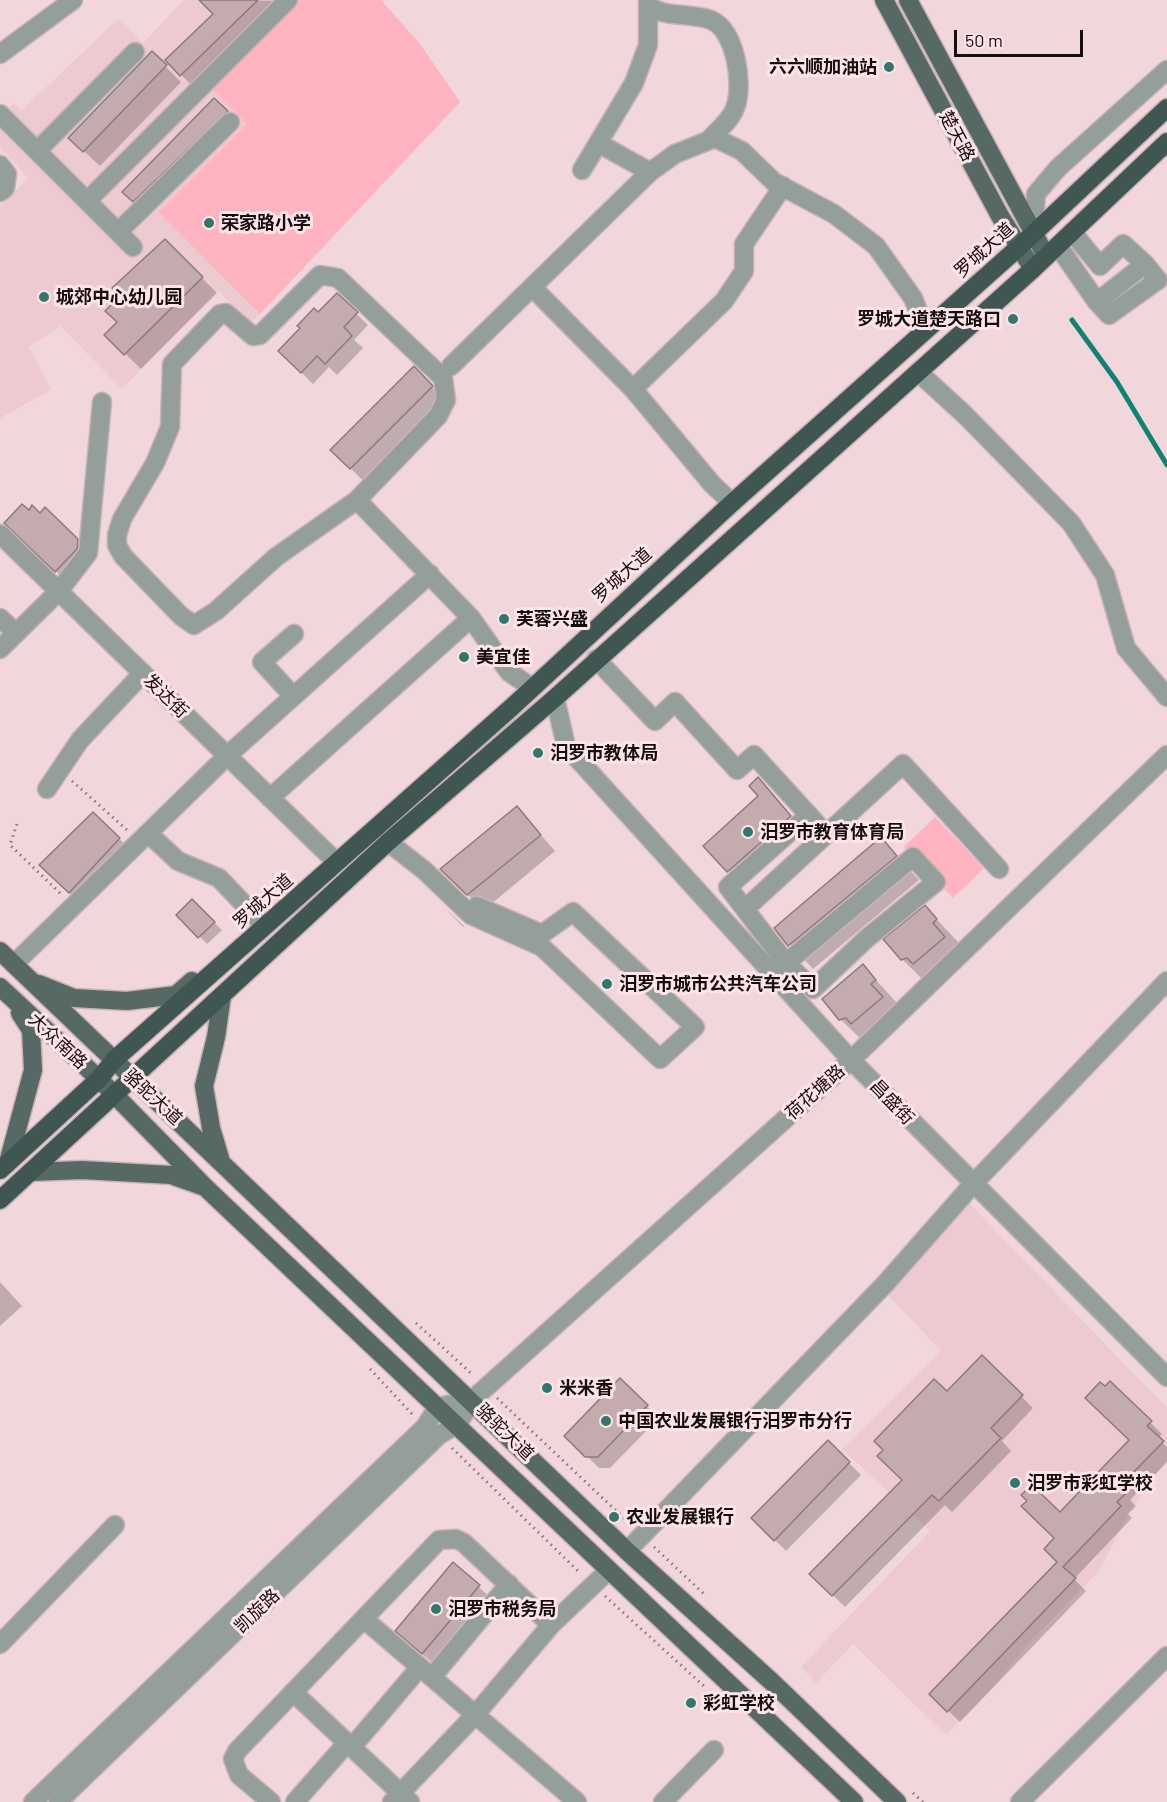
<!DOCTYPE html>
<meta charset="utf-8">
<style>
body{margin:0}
#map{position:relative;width:1167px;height:1802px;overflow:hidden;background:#f1d7db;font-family:Barlow,sans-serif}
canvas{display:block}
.scale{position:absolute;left:954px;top:30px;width:129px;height:27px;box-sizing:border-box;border:3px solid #150d0e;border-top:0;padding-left:8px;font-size:18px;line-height:21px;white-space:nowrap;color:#150d0e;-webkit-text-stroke:4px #fee4e8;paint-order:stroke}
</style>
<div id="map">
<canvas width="1167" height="1802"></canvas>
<div class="scale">50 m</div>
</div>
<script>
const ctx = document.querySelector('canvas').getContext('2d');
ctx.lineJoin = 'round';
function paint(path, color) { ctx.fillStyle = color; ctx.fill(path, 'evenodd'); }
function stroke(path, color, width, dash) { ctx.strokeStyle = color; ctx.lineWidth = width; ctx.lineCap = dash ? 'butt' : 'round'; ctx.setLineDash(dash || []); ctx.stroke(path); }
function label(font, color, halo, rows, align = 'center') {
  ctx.font = font + ' Barlow,"Noto Sans SC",sans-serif'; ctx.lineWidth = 6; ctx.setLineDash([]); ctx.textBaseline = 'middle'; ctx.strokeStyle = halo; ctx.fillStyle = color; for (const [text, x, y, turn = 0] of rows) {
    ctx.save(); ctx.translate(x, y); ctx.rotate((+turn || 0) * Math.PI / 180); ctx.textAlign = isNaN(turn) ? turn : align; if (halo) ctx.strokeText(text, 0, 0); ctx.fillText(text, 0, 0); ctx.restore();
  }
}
paint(new Path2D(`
 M184,0H381L420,44L460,102L251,323L217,290L122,389L60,326L29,347L51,390L0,418V207L28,178L0,147V118L14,103L22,110L118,19L143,43Z
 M969,1203L1167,1408V1460L1133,1506L1099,1571L1028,1644L989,1692L946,1735L853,1644L816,1683L801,1667L930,1531L842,1449L941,1351L888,1295Z`), '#eccacf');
paint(new Path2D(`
 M298,0H381L420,44L460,102L260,314L159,212L247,124L210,87Z
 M935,817L984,868L953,898L904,847Z`), '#ffb2bf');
paint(new Path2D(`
 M209,0L297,1L193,87L167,60L215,14Z
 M152,53L181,82L100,166L70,138Z
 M228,113L238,124L145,212L124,192L197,143Z
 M165,241L217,293L141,369L106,335L119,322L122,296L114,288Z
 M337,295L368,325L354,340L363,348L337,375L329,367L313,384L280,351Z
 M426,380L443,399L362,480L333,450Z
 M45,510L89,552L68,583L6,523L30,513L40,515Z
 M758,779L802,828L740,883L705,846L760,796Z
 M517,808L555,851L484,910L457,885Z
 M93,814L127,846L77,900L49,873Z
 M881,839L919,880L813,969L776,929Z
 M192,901L222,930L207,944L178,915Z
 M440,903L448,911L464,926L463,927Z
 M925,907L959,943L955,947L967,961L937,986L925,982L902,959Z
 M863,966L898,1004L893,1008L905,1022L876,1046L864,1042L840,1019Z
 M0,1282L22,1306L0,1326Z
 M982,1357L1033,1408L1002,1441L1011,1451L952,1512L945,1505L845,1607L811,1574L904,1480L947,1393Z
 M620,1380L659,1418L610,1468H599L566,1436Z
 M1110,1383L1162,1434L1158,1438L1167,1447V1462L1130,1500L1136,1506L1128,1514L1132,1518L1074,1579L1086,1591L960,1722L931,1694L1059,1562L1056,1538L1060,1514L1131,1441L1105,1388Z
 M828,1442L861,1475L786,1551L753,1518Z
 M453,1564L491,1598L434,1664L408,1642Z`), '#0003');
stroke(new Path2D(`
 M1072,320L1117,382L1167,465`), '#0f8274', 5);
const building = new Path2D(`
 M199,0H258L180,76L165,60L213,14Z
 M152,51L167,65L83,152L68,138Z
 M214,98L228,111L133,202L122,192Z
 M165,239L203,277L124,355L104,335L117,322L105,311L120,296L112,288Z
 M337,293L358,312L344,327L352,336L325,364L317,356L301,373L278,351L300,328L297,326L314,308L318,312Z
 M414,366L433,386L350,469L330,450Z
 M22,504L29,510L32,505L40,513L45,507L78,539L77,549L55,572L4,523Z
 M758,777L791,816L727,872L703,846L758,796L749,786Z
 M517,806L541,835L467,895L440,869Z
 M93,812L120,838L69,893L39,865Z
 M881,837L897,856L788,946L774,928Z
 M192,899L215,922L198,938L176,915Z
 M925,905L937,919L933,923L945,937L913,964L907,958L901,960L883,939Z
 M863,964L876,980L871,984L883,997L851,1024L846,1018L839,1020L822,999Z
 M982,1355L1023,1395L991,1428L1001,1438L939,1501L932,1495L832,1596L809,1574L902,1480L877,1456L883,1450L874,1441L934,1379L947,1391Z
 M620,1378L648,1405L598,1457H585L564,1436Z
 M1110,1381L1152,1421L1147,1426L1164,1441L1119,1487L1125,1494L1117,1502L1121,1506L1063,1567L1076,1578L947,1712L929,1694L1057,1562L1044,1549L1054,1538L1021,1506L1027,1501L1021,1495L1032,1485L1060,1512L1129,1440L1085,1398L1100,1382L1105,1386Z
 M828,1440L850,1462L774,1541L751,1518Z
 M453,1562L480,1585L422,1654L395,1631Z`);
paint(building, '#c3abae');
stroke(building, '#8e787b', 1.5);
const minor = new Path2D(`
 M648,0V6C669,19 690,12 711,20C736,30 744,86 735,108C731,120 717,131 709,140
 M0,54L73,0
 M0,114L133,247
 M598,143L650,172
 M37,151L135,52
 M0,165L7,174L5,188L0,192
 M582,170L634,83L648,45V6
 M87,201L288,0
 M118,232L230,122
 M1033,233L1036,194L1058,168L1167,70
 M1058,246L1097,302L1145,264L1123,244L1100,266L1072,232
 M320,275L338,278L443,378L446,400L438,416L357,500L276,557L216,611L194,625L181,616L123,556L117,545V535L122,519L155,463L170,427L172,364L220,314L226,313L253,336L260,335Z
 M532,287L633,389L712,484L732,503
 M1097,302L1109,315L1158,280L1145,264
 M451,366L650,172L675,154L715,138L742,151L774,182L834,214L876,246L913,298L925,329
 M918,372L965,415L1071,523L1105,575L1126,648L1167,697
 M633,389L724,301L744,271V244L783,186
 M357,500L471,618L509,672L531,687
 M0,534L331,857
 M0,618L16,633
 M0,649L59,591L88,553L102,402
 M596,659L655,721L675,702L737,770L754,755L817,824
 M293,696L262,662L294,634
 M555,698L566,746L851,1060L1167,1377
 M47,789L80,740L143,673
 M270,798L471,618
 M149,834L178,861L219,878L261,922
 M388,842L425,871L471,915L542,947L660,1059L695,1027L573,912L542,934L477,906L471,915
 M746,908L903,764L999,869
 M786,963L913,857L936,882L866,939L813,989L786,963L728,887L809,815
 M14,964L228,755L430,574
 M627,1551L885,1284L973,1184L1167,981
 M364,1619L577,1802
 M0,1644L115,1525
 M432,1677L509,1584
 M293,1692L410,1802
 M352,1747L420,1667
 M33,1802L425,1427L438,1407L472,1400
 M58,1802L439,1435L458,1424L472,1400L851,1060L1167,755
 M271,1802L239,1775L233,1759L237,1751L439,1540L456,1539L464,1543L551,1625L609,1570
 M295,1802L347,1743
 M392,1802L475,1715L551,1625
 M663,1802L714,1750
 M1020,1802L1167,1656`);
const major = new Path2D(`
 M884,0L1000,216L1033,269
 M908,0L1046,256
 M0,951L627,1551L772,1682L897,1802
 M39,984L74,998L127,1001L176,995L192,981
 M0,987L99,1079L206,1188L854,1802
 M220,1158L211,1128L204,1086L216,1037L222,996
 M8,1163L33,1070L31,1030L20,1013
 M31,1172L82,1170L171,1175L202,1186`);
const highway = new Path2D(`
 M0,1170L99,1079L114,1060L512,707L732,503L1019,247L1167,108
 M0,1200L388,842L555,698L1033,269L1167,142`);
stroke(minor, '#c9b3b6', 21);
stroke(major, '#c9b3b6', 21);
stroke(highway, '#c9b3b6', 21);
stroke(new Path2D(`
 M72,781L128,831
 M17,824L10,845L62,895
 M416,1323L473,1375
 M370,1369L413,1415
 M497,1398L630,1524
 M452,1448L580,1573
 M654,1547L704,1594
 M605,1596L706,1688
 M913,1793L923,1802`), '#887779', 3, [1.5, 4.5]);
stroke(minor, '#949f9c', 18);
stroke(major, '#566965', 18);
stroke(highway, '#405652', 18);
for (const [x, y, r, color] of [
 [889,67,6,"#32776c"],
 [209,223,6,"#32776c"],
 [44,297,6,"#32776c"],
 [1013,319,6,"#32776c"],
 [504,619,6,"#32776c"],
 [464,657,6,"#32776c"],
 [538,753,6,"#32776c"],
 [748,832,6,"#32776c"],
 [607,984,6,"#32776c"],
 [547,1388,6,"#32776c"],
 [606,1421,6,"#32776c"],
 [1015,1483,6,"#32776c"],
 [614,1517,6,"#32776c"],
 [436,1609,6,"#32776c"],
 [691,1703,6,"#32776c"]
]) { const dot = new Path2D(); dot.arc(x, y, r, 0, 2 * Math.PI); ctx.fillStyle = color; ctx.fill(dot); stroke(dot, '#fee4e8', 2); }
label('bold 18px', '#150d0e', '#fee4e8', [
 ["六六顺加油站",877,67,"right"],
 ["荣家路小学",221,223],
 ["城郊中心幼儿园",56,297],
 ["罗城大道楚天路口",1001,319,"right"],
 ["芙蓉兴盛",516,619],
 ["美宜佳",476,657],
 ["汨罗市教体局",550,753],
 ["汨罗市教育体育局",760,832],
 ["汨罗市城市公共汽车公司",619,984],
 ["米米香",559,1388],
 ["中国农业发展银行汨罗市分行",618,1421],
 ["汨罗市彩虹学校",1027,1483],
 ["农业发展银行",626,1517],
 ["汨罗市税务局",448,1609],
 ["彩虹学校",703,1703]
], 'left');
label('18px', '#150d0e', '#fee4e8', [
 ["楚天路",957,136,62],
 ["罗城大道",984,250,-42],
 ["罗城大道",622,575,-42],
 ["发达街",166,696,44],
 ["罗城大道",263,901,-41],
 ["大众南路",58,1041,43],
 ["荷花塘路",815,1092,-42],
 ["骆驼大道",153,1097,43],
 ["昌盛街",892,1102,46],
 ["骆驼大道",505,1432,44],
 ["凯旋路",257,1611,-44]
]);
</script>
